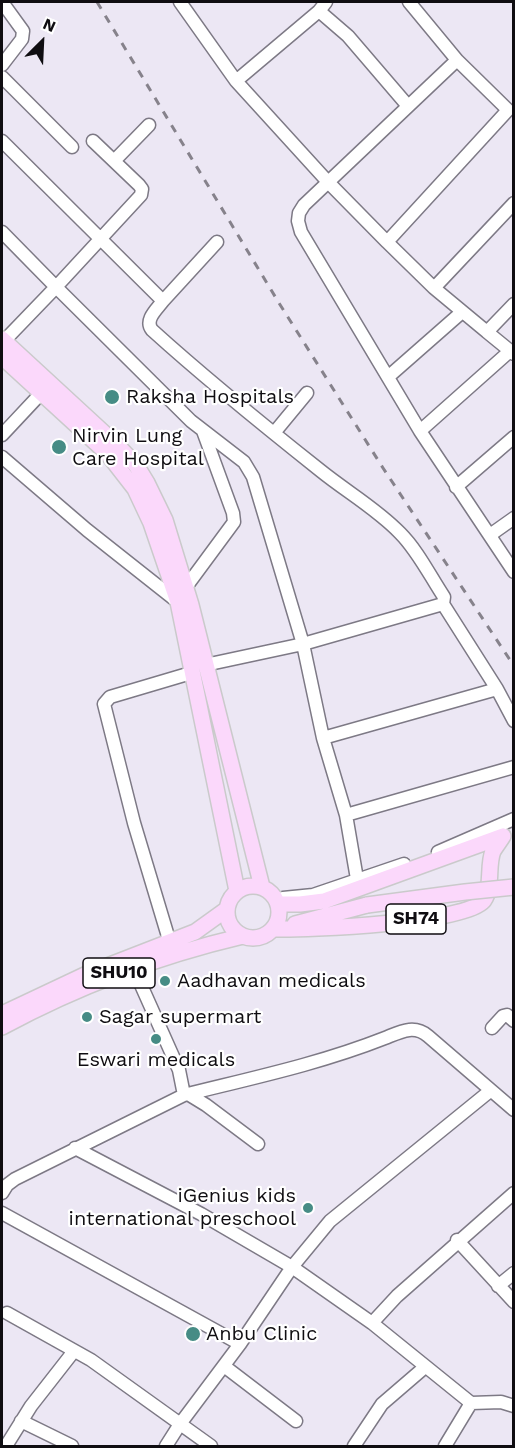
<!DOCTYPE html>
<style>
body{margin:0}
#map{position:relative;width:515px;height:1448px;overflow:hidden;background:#ece7f4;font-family:"Work Sans",sans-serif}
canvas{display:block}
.frame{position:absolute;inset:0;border:3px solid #0f0d11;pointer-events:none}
.north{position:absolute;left:12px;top:12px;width:60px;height:60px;-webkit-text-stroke:4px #fff;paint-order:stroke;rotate:24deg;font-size:16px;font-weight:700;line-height:24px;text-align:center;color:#0f0d11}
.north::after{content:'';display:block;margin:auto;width:21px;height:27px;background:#0f0d11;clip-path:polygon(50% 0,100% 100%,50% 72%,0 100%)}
</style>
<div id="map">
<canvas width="515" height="1448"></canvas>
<div class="frame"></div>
<div class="north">N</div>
</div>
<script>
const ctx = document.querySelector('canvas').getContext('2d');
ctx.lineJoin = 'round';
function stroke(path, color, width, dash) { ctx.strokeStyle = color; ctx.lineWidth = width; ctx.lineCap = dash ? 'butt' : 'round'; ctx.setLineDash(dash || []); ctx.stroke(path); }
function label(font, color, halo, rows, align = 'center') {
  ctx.font = font + ' "Work Sans",sans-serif'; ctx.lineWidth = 4.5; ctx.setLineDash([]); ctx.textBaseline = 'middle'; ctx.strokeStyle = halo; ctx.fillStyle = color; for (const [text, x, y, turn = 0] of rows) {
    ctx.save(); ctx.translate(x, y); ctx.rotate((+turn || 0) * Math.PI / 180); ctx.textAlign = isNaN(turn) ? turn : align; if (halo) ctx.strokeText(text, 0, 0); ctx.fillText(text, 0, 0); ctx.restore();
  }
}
const minor = new Path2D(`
 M2,2L23,31L22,39L2,65
 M180,2L236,81L328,182L387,242L508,110L457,60L304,205L299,213L298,221L301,232L420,431L514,572
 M409,2L457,60
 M319,11L348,36L408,106
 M2,77L72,147
 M236,81L319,11L326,2
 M2,141L163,301L217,242
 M114,161L149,125
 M2,232L56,287L141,195L142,189L139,185L93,141
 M387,242L434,288L514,203
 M434,288L487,332L514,304
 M163,301C157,309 144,320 152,330C206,379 263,425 321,471C347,492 377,509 400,533C418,551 430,576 444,597L443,604L497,689L514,721
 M487,332L514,354
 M4,341L56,287L191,421L244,462L253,477L303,644L205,665
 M388,377L462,312
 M420,431L510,351
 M274,433L307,393
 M2,435L46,388
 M2,457L87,530L178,602
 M456,487L514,437
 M490,535L514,518
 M186,587L234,522L233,513L203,431
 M443,604L303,644L323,738L497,689
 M323,738L346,815L514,767
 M346,815L357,879
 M438,852L514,819
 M283,898L313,895L404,864
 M170,943L134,823L104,704L110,697L191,673
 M492,1028L503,1016L507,1015L514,1021
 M188,1094L206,1105L258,1144
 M184,1095C252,1078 319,1064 385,1038C400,1032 414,1024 428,1036L514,1110
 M75,1148L201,1214L292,1267L372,1323L471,1403
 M2,1193L7,1185L15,1179L184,1095L179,1070L133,967
 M2,1213L240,1344
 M457,1240L514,1302
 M498,1286L514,1273
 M7,1313L91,1360L211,1446
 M372,1323L397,1296L514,1193
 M224,1366L296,1421
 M21,1421L72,1446
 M6,1446L31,1406L74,1351
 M166,1446L180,1424L240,1344L292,1267L330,1221L490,1091
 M354,1446L382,1404L425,1367
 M445,1446L471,1403L501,1402L514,1406`);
const major = new Path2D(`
 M2,339L117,445L136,465L147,483L165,520L191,605L262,887
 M2,357L107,453L135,489L151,523L178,602L237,891
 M227 912a26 26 0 1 1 52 0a26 26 0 1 1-52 0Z
 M279,904H300L324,901L503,836
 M295,924L367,905
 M274,929C306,930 470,923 484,900C493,887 487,866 493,851C496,846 500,841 503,836
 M2,1014L87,974L195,932L227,909
 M2,1027C78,986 158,956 243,936`);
stroke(minor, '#7d7985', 15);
stroke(major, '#cacacb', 18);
stroke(minor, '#fff', 12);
stroke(major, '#fbd8fb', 15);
stroke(new Path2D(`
 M97,2L279,303L383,468L514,666`), '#86828b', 3, [8, 8]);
const majorBridge = new Path2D(`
 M367,905L465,892L514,887`);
stroke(majorBridge, '#cacacb', 18, []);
stroke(majorBridge, '#fbd8fb', 15);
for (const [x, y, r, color] of [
 [112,397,8,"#468c85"],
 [59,447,8,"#468c85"],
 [165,981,6,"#468c85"],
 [87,1017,6,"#468c85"],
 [156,1039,6,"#468c85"],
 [308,1208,6,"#468c85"],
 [193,1334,8,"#468c85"]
]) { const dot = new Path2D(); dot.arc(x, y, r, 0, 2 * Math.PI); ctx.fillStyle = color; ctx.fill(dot); stroke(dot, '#fff', 2); }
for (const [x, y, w] of [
 [416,919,60],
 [119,973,72]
]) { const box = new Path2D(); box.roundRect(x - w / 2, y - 15, w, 30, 4.5); ctx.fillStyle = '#fff'; ctx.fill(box); stroke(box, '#0f0d11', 1.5); }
label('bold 18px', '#0f0d11', null, [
 ["SH74",416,919],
 ["SHU10",119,973]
]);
label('20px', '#0f0d11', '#fff', [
 ["Raksha Hospitals",126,397],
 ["Nirvin Lung",72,436],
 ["Care Hospital",72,459],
 ["Aadhavan medicals",177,981],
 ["Sagar supermart",99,1017],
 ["Eswari medicals",156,1060,"center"],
 ["iGenius kids",296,1196,"right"],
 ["international preschool",296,1219,"right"],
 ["Anbu Clinic",206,1334]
], 'left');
</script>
